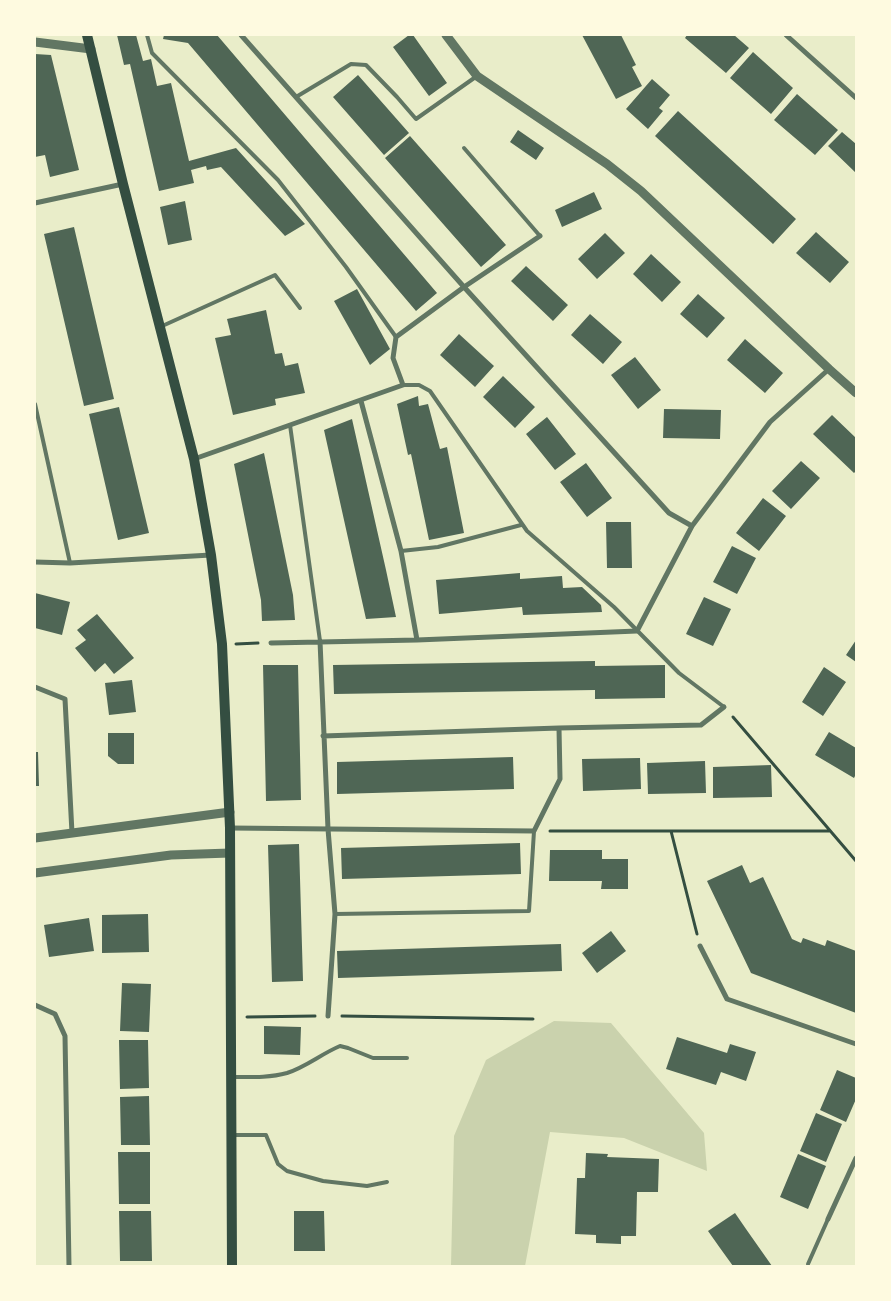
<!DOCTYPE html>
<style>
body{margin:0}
#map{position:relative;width:891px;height:1301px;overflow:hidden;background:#e9edc9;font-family:"Work Sans",sans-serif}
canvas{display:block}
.frame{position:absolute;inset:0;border:36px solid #fefae0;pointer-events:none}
</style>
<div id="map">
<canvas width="891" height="1301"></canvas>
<div class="frame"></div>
</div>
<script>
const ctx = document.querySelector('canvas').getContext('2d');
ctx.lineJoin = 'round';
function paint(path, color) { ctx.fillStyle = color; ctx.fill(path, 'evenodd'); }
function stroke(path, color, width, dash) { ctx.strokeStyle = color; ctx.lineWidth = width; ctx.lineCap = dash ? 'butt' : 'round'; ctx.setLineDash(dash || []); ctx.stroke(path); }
paint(new Path2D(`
 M554,1021L611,1023L704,1133L707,1171L624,1138L550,1132L525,1266H451L454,1136L486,1060Z`), '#cad2ad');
paint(new Path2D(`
 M117,35H136L143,61L151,59L157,86L171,83L189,161L236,148L305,224L285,236L221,167L207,170L206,166L191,170L194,183L159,191L130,64L124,65Z
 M164,35H217L437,293L416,311L188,43L163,39Z
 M409,35H413L447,83L429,96L393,47Z
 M582,35H621L636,65L632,67L642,86L616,99Z
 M687,35H734L749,48L726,73L685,38Z
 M753,52L793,88L771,114L730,78Z
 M35,54L51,55L79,170L50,177L45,155L35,157Z
 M358,75L409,133L384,155L333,97Z
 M652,79L670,95L659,108L663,111L648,129L626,109Z
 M797,94L838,130L815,155L774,120Z
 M678,111L796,219L773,244L655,136Z
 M518,130L544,148L536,160L510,142Z
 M842,132L856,144V173L828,146Z
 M410,136L506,245L481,267L385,158Z
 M594,192L602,209L562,227L555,210Z
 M185,201L192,240L168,245L160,207Z
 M74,227L114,399L84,406L44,234Z
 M816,232L849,262L830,283L796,253Z
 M605,233L625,253L597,279L578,259Z
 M651,254L681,282L662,302L633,274Z
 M526,266L568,305L553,321L511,281Z
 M357,289L390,349L370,365L334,301Z
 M698,294L725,318L707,338L680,314Z
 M266,310L275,354L282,353L285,366L298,363L305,393L275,399L276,405L233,415L215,338L231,335L227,319Z
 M590,314L622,342L603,364L571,335Z
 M459,334L494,366L475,387L440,355Z
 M745,339L783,373L765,393L727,360Z
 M635,357L661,390L638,409L611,375Z
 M503,376L535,407L515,428L483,397Z
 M418,396L419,406L428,404L440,449L447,447L464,533L429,540L411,454L408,455L397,404Z
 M119,407L149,533L118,540L89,414Z
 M664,409L721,410L720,439L663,438Z
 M832,415L856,438V471L854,473L813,434Z
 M547,417L576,454L555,470L526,434Z
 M352,419L386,570L396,617L366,619L324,430Z
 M264,453L293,595L295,620L262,621L261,600L234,464Z
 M801,461L820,478L791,509L772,491Z
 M586,463L612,498L587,517L560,482Z
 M763,498L786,516L759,551L736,533Z
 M606,522H631L632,568H607Z
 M732,546L756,558L737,594L713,582Z
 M520,573V579L562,576L563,588L582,587L601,605L602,612L523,615L522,607L439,614L436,580Z
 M35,593L70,602L62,635L35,628Z
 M704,597L731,609L713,646L686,634Z
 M97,614L134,658L114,674L105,663L95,672L75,648L86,640L77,630Z
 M856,640V662L846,655Z
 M595,661V666L665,665V698L595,699V690L334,694L333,665Z
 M263,665H298L301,800L266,801Z
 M824,667L846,682L823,716L802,702Z
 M132,680L136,712L109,715L105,683Z
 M829,732L856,748V774L854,778L815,755Z
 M108,733H134V764H118L108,756Z
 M35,752H38L39,786H35Z
 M513,757L514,789L337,794V762Z
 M640,758L641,789L583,791L582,759Z
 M705,761L706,793L648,794L647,763Z
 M771,765L772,797L713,798V767Z
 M520,843L521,874L342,879L341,848Z
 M299,844L303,981L272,982L268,845Z
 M550,850H602V859H628V889H601L602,881H549Z
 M742,865L750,883L763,877L792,939L801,943L803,938L825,946L827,940L856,951V1013L751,973L707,881Z
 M148,914L149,952L102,953V915Z
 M89,918L94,951L49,957L44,925Z
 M611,931L626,951L597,973L582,953Z
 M561,944L562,971L338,978L337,951Z
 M122,983L151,984L149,1032L120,1031Z
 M264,1026L301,1027L300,1055L264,1054Z
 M677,1037L727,1053L730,1044L756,1052L746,1081L721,1072L716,1085L666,1069Z
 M119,1040H148L149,1088L120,1089Z
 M837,1070L856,1078V1099L846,1122L820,1110Z
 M149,1096L150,1145H121L120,1097Z
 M816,1113L842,1124L826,1162L800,1151Z
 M118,1152H150V1204H119Z
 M586,1153L608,1154L607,1157L659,1159L658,1192H637L636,1236H621V1244L596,1243V1235L575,1234L577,1178H585Z
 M798,1154L826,1166L808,1209L780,1197Z
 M119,1211H151L152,1261H120Z
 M294,1211H324L325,1251H294Z
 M735,1213L746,1229L772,1266H733L720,1248L708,1231Z`), '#4f6655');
stroke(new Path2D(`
 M236,644L258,643
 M733,717L856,861
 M550,831H829
 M671,831L697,934
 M342,1016L533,1019
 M247,1017L315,1016`), '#344e41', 3);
stroke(new Path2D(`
 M147,35L152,53L278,180L346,267L396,337
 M296,97L351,64L366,65L397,97L416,119L477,76
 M464,148L540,236
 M160,327L275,275L300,308
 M403,385H419L430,391L527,531L614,607L679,673L724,707
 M35,404L70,563
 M290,425L320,641
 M401,551L438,547L521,525
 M335,914L529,911L534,831
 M231,1077C249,1077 269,1078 287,1073C306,1067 321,1054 340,1046L348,1048L373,1058H407
 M234,1135H266L278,1164L287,1171L323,1181L367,1186L387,1182
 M808,1264L828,1219`), '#617663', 4);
stroke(new Path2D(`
 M241,35L464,287L669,513L692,526
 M786,35L856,98
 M35,203L123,184
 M361,401L401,551L417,640
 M194,459L403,385L393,358L396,337L464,287L540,236
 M35,562L70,563L211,555
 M320,641L328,829L335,914L328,1016
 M271,643L417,640L637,631L692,526L770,422L829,369
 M35,687L65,699L72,833
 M323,736L559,728L701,725L724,707
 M230,828L534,831L560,779L559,728
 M700,946L727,999L856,1044
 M35,1005L55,1014L65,1036L69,1266
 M828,1219L856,1158`), '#617663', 5);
stroke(new Path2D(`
 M446,35L477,76L607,164L641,191L829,369L856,393
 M35,42L91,49
 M35,838L230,812
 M35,873L171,855L230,853`), '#617663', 9);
stroke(new Path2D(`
 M87,35L123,184L194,459L211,555L222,644L230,828L232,1266`), '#344e41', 10);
</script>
